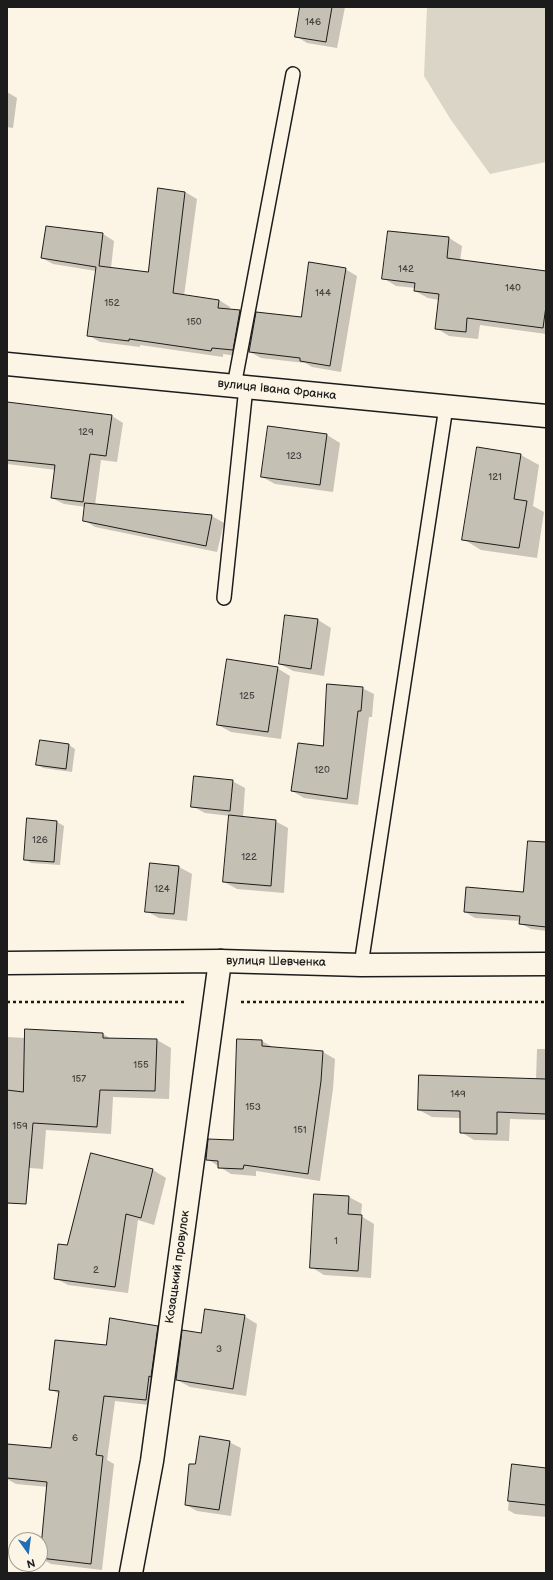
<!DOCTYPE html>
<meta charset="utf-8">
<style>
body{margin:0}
#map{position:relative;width:553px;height:1580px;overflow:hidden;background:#fcf5e5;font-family:"Balsamiq Sans",sans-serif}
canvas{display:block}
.frame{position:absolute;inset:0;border:8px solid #1c1c1c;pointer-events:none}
.north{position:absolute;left:8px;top:1532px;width:40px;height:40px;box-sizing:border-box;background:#fcf5e5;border:1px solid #a29e95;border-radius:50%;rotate:166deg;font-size:11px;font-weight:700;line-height:16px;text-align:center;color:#1c1c1c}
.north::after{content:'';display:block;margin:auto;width:14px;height:18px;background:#1f6fb2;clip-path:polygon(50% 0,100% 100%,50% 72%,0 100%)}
</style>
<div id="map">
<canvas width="553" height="1580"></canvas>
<div class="frame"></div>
<div class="north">N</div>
</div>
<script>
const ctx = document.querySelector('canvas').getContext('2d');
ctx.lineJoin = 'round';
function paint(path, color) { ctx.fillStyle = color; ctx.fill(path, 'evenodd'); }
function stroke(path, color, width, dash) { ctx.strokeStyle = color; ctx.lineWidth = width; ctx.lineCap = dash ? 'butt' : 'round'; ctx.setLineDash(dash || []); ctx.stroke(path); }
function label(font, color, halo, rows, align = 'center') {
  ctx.font = font + ' "Balsamiq Sans",sans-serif'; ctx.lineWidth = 3; ctx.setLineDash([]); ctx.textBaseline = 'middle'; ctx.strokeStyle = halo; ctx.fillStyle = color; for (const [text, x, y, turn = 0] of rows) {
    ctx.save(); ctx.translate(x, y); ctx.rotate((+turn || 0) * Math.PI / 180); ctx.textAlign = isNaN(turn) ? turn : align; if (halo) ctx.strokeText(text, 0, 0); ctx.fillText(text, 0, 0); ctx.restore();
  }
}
paint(new Path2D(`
 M427,7H546V162L490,174L451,120L424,76Z`), '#dbd5c8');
paint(new Path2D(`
 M301,7H345L337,48L307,43L296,36Z
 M7,92L17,98L13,128L7,127Z
 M159,189L185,192L197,199L184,296L219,300L230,307V310L240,311L251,318L244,357L223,354V357L140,345V347L100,342L88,335L96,271L53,264L42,258L103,234L114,241L111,268L149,273Z
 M449,238L462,246L460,261L546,272V334L480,325L478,339L449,336L436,328L439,300L428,298L415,291L416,288L396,286L383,278Z
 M345,269L357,276L341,372L312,367L305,363L261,358L250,352L301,318Z
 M7,403L112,416L123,423L117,462L101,460L95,505L212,516L224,523L217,552L95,527L84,520L86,507L64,504L52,498L56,470L7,464Z
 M269,428L327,435L340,443L333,492L275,484L262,477Z
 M477,448L521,455L539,465L533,506L544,512L537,558L481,550L463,539Z
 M318,620L331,628L324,676L293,671L280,664Z
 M277,668L290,676L281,739L231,732L218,725Z
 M362,688L374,694L372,717H369L358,805L304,798L292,791L324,747Z
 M69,745L75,749L72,772L43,768L37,764Z
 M232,781L245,788L243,818L275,821L288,828L284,893L237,889L224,882L230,816L205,813L192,806Z
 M28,820L57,822L64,826L60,865L31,863L25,859Z
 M546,850V931L531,929L520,923L521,921L475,918L465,912L524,893Z
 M179,867L192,874L187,921L159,918L146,911Z
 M52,1031L103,1034L111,1039L157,1040L171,1048L169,1099L113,1097L111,1134L46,1130L43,1169L17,1167L7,1161V1037L25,1038Z
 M238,1040L262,1041L274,1048L323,1052L335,1059L333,1089L320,1181L256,1171V1176L231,1174L207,1159L234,1141Z
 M537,1049H546V1120L510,1119L509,1141L474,1140L461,1132V1118L432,1117L419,1110L536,1080Z
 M92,1155L153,1170L166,1178L154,1225L138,1220L128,1293L68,1285L55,1278L68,1246Z
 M349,1197L362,1204L361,1216L374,1224L371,1278L324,1275L311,1267Z
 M244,1316L257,1324L246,1396L190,1387L177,1380L202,1334Z
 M157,1327L169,1333L157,1406L115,1401L107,1460L114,1464L102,1570L51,1564L40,1558L48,1487L16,1484L7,1479V1451L52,1449L59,1394L50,1389L106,1346Z
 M229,1442L241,1448L231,1516L197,1511L186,1505L196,1465Z
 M512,1465L546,1469V1517L515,1514L508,1510Z`), '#0003');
const building = new Path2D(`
 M300,7H332L326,42L295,37Z
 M158,188L185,192L173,293L219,300L218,308L240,310L233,350L212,348L211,351L129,339V341L87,336L96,267L41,258L46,226L103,233L99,266L148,272Z
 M388,231L449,237L447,258L546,271V306L543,328L467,318L466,332L435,329L439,294L414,291L415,283L382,279Z
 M309,262L346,268L330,366L300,361V358L249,352L256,312L301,317Z
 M7,402L112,415L106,456L90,454L83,502L51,498L55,465L7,460Z
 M268,426L327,434L320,485L261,477Z
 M477,447L521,454L514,499L527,501L519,548L462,540Z
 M85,503L212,515L206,546L83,521Z
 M285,615L318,619L311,669L279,664Z
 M227,659L278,667L268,732L217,725Z
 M327,684L363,687L361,711H358L347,799L291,791L298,743L323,746Z
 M40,740L69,744L66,769L36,765Z
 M194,776L233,780L230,811L191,807Z
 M229,815L276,820L271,886L223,882Z
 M27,818L57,821L54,862L24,860Z
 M528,841L546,842V927L519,924L520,916L464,912L466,887L523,892Z
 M150,863L179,866L174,914L145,912Z
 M25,1029L103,1033V1038L157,1039L155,1091L100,1090L97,1127L33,1123L26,1204L7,1203V1090L23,1092Z
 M237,1039L262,1040V1046L323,1051L321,1081L308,1174L244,1165L243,1169L218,1168V1161L206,1160L208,1139L233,1140Z
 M419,1075L546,1079V1114L497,1112V1134L460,1133V1111L418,1110Z
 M91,1153L153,1169L141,1218L126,1214L115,1287L54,1279L58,1244L67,1245Z
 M314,1194L349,1196L348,1214L362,1215L358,1271L310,1268Z
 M205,1309L245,1315L233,1389L176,1380L182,1330L201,1333Z
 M110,1318L158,1326L151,1377L149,1376L146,1400L104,1396L96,1455L103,1456L91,1564L40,1558L47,1482L7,1478V1444L51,1448L59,1391L49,1390L55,1340L106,1345Z
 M200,1436L230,1441L219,1510L185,1505L189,1464H195Z
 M512,1464L546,1468V1505L508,1501Z`);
paint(building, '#c4c0b3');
stroke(building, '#1c1c1c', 1);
const lane = new Path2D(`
 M234,386L293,74
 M224,598L246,387
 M361,965L446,407`);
const street = new Path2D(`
 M7,364L546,416
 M131,1573L152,1461L220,961`);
const secondary = new Path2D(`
 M7,963L220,961L361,965L546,964`);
stroke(lane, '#1c1c1c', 16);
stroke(street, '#1c1c1c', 25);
stroke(secondary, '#1c1c1c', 25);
stroke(new Path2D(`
 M7,1002H186
 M241,1002H546`), '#1c1c1c', 2.5, [3, 3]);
stroke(lane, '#fcf5e5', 13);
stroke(street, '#fcf5e5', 22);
stroke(secondary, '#fcf5e5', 22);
label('10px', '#464542', null, [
 ["146",313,22],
 ["142",406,269],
 ["140",513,288],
 ["144",323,293],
 ["152",112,303],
 ["150",194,322],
 ["129",86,432],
 ["123",294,456],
 ["121",495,477],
 ["125",247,696],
 ["120",322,770],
 ["126",40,840],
 ["122",249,857],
 ["124",162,889],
 ["155",141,1065],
 ["157",79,1079],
 ["149",458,1094],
 ["153",253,1107],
 ["159",20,1126],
 ["151",300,1130],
 ["1",336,1241],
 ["2",96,1270],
 ["3",219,1349],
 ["6",75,1438]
]);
label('12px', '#1c1c1c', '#fcf5e5', [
 ["вулиця Івана Франка",277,390,6],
 ["вулиця Шевченка",276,962,1],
 ["Козацький провулок",178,1267,-82]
]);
</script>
